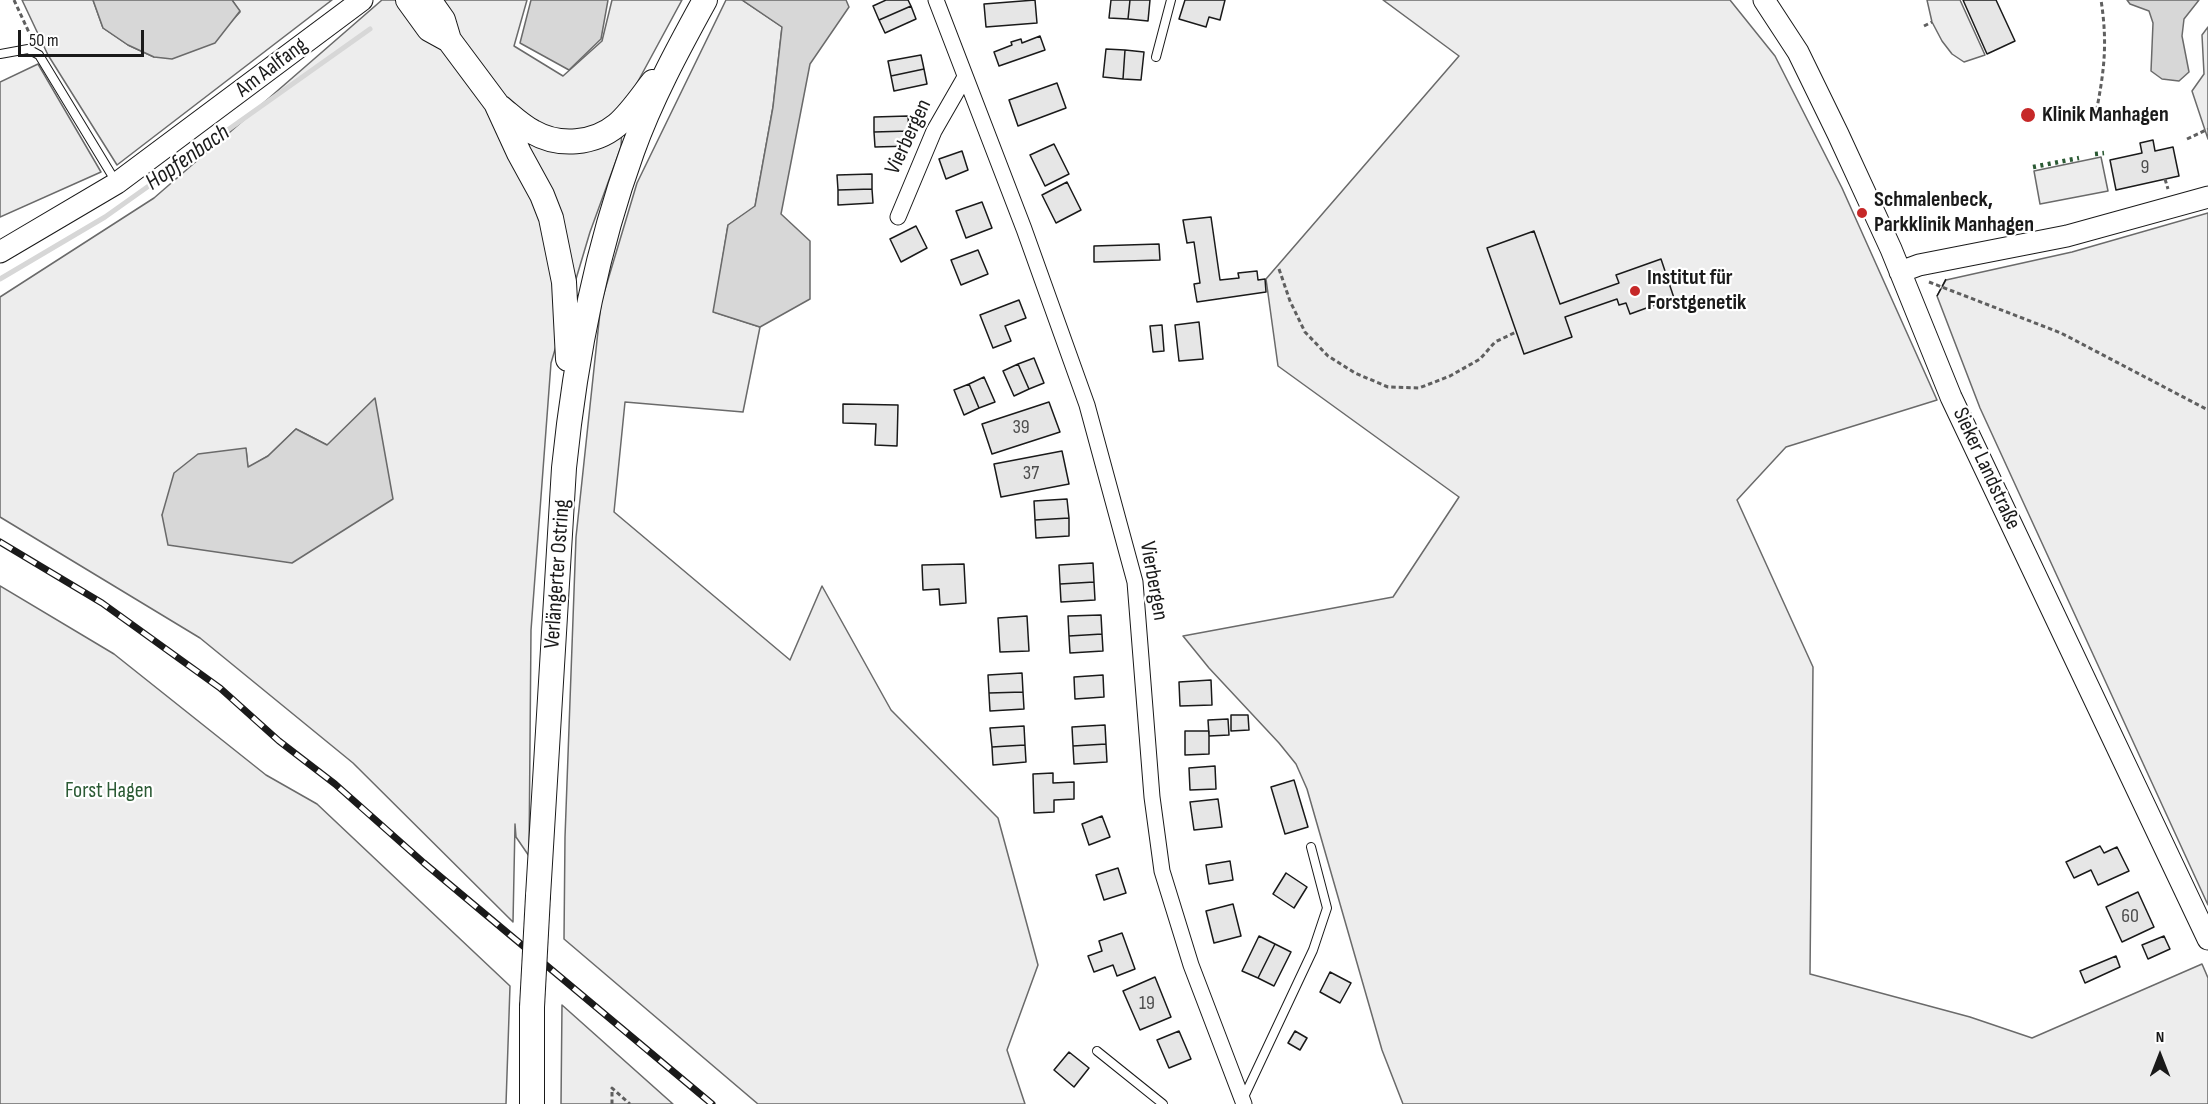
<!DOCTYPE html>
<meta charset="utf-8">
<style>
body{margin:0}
#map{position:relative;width:2208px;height:1104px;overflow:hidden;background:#fff;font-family:"Sofia Sans Condensed",sans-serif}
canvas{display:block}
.north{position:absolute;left:2130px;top:1026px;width:60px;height:60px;-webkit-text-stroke:4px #fff;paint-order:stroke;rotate:0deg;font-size:16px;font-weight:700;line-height:24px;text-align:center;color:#1a1a1a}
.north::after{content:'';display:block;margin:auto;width:21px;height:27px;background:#1a1a1a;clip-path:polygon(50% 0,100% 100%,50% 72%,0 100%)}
.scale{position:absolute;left:18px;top:30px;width:126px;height:27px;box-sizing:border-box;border:3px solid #1a1a1a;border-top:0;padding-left:8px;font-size:18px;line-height:21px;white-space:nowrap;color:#1a1a1a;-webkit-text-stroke:4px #fff;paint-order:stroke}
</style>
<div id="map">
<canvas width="2208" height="1104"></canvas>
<div class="north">N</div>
<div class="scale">50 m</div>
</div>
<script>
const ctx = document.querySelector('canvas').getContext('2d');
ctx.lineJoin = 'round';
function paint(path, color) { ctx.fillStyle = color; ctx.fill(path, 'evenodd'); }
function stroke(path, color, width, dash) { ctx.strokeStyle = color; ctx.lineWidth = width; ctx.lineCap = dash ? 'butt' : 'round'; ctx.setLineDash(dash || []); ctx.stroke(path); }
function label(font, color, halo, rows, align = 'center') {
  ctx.font = font + ' "Sofia Sans Condensed",sans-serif'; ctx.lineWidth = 4.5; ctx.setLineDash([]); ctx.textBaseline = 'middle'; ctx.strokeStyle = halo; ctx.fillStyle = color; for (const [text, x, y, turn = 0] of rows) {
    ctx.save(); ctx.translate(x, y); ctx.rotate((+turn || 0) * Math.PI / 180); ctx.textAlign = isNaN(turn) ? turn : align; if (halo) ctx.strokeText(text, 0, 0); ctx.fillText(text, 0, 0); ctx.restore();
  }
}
const built = new Path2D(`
 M22,0H93L103,28L128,45L154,57L229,24L240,12L232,0H332L117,165L48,55Z
 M382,0H527L514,46L563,76L602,41L612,0H682L623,109L621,147L590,232L551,363L531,630L529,856L516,837L515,824L513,922L353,763L200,638L0,517V297L154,198ZM296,429L327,445L162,515L246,449L248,468L268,456Z
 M726,0H742L782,27L773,107L755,207L728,225L714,312L760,327L743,412L625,402L614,512L790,660L822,586L891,710L998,818L1038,965L1007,1050L1025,1104H758L564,939L565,837L576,537L601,303L637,183Z
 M1383,0H1730L1775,56L1842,188L1937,400L1786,447L1737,500L1813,667L1810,974L1970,1017L2032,1038L2202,964L2208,978V1104H1403L1382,1050L1307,789L1296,764L1279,743L1209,668L1183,636L1393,597L1459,497L1278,366L1266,279L1459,56Z
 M1927,0H1960L1985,55L1964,62L1952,54L1942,41L1932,22Z
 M2208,27V139L2192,91L2204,74L2202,35Z
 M38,64L101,172L0,217V82Z
 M2101,157L2108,191L2040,204L2034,171Z
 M2208,213V905L1980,408L1937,296L1946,280L2072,252Z
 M0,586L114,654L266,775L317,804L510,986L506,1104H0Z
 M562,1005L673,1104H561Z`);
paint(built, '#ededed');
stroke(built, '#6a6a6a', 1.5);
const water = new Path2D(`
 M93,0H232L240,11L215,43L172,59L154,57L128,45L103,28Z
 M531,0H608L601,39L569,70L520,43Z
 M742,0H846L849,7L810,64L781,214L810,241V299L760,327L713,312L728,225L755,206L773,107L782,27Z
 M2127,0H2199L2184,19L2182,36L2189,72L2179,81L2162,79L2151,71L2153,23L2149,11L2130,4Z
 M375,398L393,499L292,563L168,545L162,515L174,473L198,454L246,448L248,467L268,456L296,429L327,445Z`);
paint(water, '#d7d7d7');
stroke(water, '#6a6a6a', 1.5);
stroke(new Path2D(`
 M0,279L105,217L370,29`), '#d7d7d7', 5);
const building = new Path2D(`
 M886,0H908L911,6L879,20L873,6Z
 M1035,0L1037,23L986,27L984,4Z
 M1111,0H1130L1128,19L1109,18Z
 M1130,0H1150L1148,21L1128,19Z
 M1185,0H1225L1220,20L1209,17L1206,27L1179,19Z
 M1963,0H1996L2015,41L1987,54Z
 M911,6L916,19L885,33L879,20Z
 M1040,36L1045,50L999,66L994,52L1012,45L1011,42L1021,39L1022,43Z
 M1106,49L1125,50L1123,79L1103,77Z
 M1125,50L1144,52L1141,80L1123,79Z
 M921,55L924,69L891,76L888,61Z
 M924,69L927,84L894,91L891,76Z
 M1057,83L1066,108L1018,126L1009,100Z
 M908,116L909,131L874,132V117Z
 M909,131L910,146L875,147L874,132Z
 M2153,140L2155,151L2173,147L2179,176L2116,190L2110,160L2142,153L2140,143Z
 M1054,144L1069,174L1045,186L1030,155Z
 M962,151L968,170L946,179L939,159Z
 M872,174V189L838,190L837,175Z
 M1067,182L1081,210L1056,223L1042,195Z
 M872,189L873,203L838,205V190Z
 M982,202L992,228L966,238L956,211Z
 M1211,217L1220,280L1239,278L1238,273L1257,271L1258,280L1265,279L1266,292L1197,302L1194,284L1200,283L1194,242L1187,243L1183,220Z
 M916,226L927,248L901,262L890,239Z
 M1534,231L1560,304L1619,283L1616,275L1661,259L1674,298L1630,314L1626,303L1619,305L1617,299L1565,317L1572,337L1524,354L1487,248Z
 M1159,244L1160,260L1094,262V246Z
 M978,250L988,274L961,285L951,260Z
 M1019,300L1026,318L1005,326L1011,341L993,348L980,315Z
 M1199,322L1203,359L1179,361L1175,325Z
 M1162,325L1164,351L1153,352L1150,326Z
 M1034,358L1044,383L1029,389L1018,364Z
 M1018,364L1029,389L1014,396L1003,371Z
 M984,377L995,402L979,408L969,384Z
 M969,384L979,408L964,415L954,390Z
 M1049,402L1060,432L992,454L982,424Z
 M843,404L898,405L897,446L875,445L876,424L843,423Z
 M1062,451L1069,484L1001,497L994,464Z
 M1067,499L1069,518L1035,520L1034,501Z
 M1069,518V536L1036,538L1035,520Z
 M1093,563L1094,582L1060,584L1059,565Z
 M964,564L966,603L940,605L939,589L923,590L922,565Z
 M1094,582L1095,600L1061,602L1060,584Z
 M1101,615L1102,634L1069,636L1068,616Z
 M1027,616L1029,651L1000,652L998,618Z
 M1102,634L1103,651L1070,653L1069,636Z
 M1022,673L1023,692L989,693L988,675Z
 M1103,675L1104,697L1075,699L1074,677Z
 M1211,680L1212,705L1180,706L1179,682Z
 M1023,692L1024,709L990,711L989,693Z
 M1231,715H1248L1249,730L1231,731Z
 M1228,719L1229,735L1209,736L1208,720Z
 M1105,725L1106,744L1073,746L1072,727Z
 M1024,726L1025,745L992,747L990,728Z
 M1185,731H1209V754L1185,755Z
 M1106,744L1107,762L1074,764L1073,746Z
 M1025,745L1026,762L993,765L992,747Z
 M1215,766L1216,789L1190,790L1189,768Z
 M1053,773V783L1074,782V799L1054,800V812L1034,813L1033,774Z
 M1294,780L1308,827L1285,834L1271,787Z
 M1218,799L1222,827L1194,830L1190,802Z
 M1102,816L1110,837L1089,845L1082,824Z
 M2100,846L2104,853L2117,847L2129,871L2098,885L2091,870L2074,878L2066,862Z
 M1230,861L1233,880L1209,884L1206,865Z
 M1118,868L1126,893L1104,900L1096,875Z
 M1286,873L1307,887L1294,908L1273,894Z
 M2138,892L2154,927L2122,942L2106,907Z
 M1233,904L1241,936L1214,943L1206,911Z
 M1122,933L1135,969L1117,976L1113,965L1094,972L1088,956L1102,951L1099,941Z
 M1259,936L1275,944L1258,978L1242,971Z
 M2164,936L2170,949L2148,959L2142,945Z
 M1275,944L1291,952L1274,986L1258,978Z
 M2116,956L2120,967L2085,983L2080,971Z
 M1330,972L1351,983L1340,1003L1320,992Z
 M1155,977L1171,1017L1140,1030L1123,991Z
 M1179,1031L1191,1059L1169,1068L1157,1040Z
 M1295,1031L1307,1038L1300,1050L1288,1043Z
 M1069,1052L1089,1068L1074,1087L1054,1070Z`);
paint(building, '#e6e6e6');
stroke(building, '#1a1a1a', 1.5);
const lane = new Path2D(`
 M0,54L28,49L39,55L116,182
 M1156,57L1171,0
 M1097,1051L1163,1104
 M1243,1099L1313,950L1327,908L1311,847`);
const street = new Path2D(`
 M936,0L1024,229L1087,405L1135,582L1152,797L1162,871L1191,965L1244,1104
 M898,217L934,131L965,77`);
const secondary = new Path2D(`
 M1764,0L1798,52L1838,134L1891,249L1951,397L2208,939
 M0,252L117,183L362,0
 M1900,272L1919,265L2067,236L2208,197`);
const primary = new Path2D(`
 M408,0L429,29L449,40
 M429,0L443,20L449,40L496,103L519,153L542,195L551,218L564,282L568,359
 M500,107C510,115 521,126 533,132C559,147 594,144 617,125C631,113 642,96 653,82
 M538,896L564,468C575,360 595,254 632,152C651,99 678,49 705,0
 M532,1104V1007`);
stroke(lane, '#1a1a1a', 10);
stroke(street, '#1a1a1a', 17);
stroke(secondary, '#1a1a1a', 23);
stroke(primary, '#1a1a1a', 26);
stroke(new Path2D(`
 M14,0L32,39
 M1924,26L1932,22
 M2095,118C2104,73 2108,45 2101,0
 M2187,139L2208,129
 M2165,179L2168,189
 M1279,269L1290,301L1305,332L1328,356L1355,373L1388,387L1419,388L1450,376L1480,359L1495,342L1516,332
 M1929,282L2061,333L2208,410
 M612,1104V1088L630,1104`), '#5f5f5f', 3, [4.5, 3]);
stroke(lane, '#fff', 8);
stroke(street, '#fff', 15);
stroke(secondary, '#fff', 21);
stroke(primary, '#fff', 24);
const rail = new Path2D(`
 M0,542L102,603L220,688L279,741L335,784L424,863L712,1104`);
stroke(rail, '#1a1a1a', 7);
stroke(rail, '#fff', 4.5, [14]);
const primaryBridge = new Path2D(`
 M532,1007L538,896`);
stroke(primaryBridge, '#1a1a1a', 26, []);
stroke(primaryBridge, '#fff', 24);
stroke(new Path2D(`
 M2095,154L2104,153
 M2033,167L2079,158`), '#2b5a34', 4.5, [3, 4.5]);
stroke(new Path2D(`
 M1937,296L1946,279`), '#1a1a1a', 1.5, [8, 3]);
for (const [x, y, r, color] of [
 [2028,115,8,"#c62828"],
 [1862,213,6,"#c62828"],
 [1635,291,6,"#c62828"]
]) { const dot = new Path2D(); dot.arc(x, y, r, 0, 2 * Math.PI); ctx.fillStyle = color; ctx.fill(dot); stroke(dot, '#fff', 2); }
label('20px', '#4d4d4d', null, [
 ["9",2145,168],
 ["39",1021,428],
 ["37",1031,474],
 ["60",2130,917],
 ["19",1147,1004]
]);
label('22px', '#1a1a1a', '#fff', [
 ["Am Aalfang",272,68,-37],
 ["Vierbergen",909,137,-65],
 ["Sieker Landstraße",1986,469,65],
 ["Verlängerter Ostring",558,574,-86],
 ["Vierbergen",1153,581,80]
]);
label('bold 22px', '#1a1a1a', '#fff', [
 ["Klinik Manhagen",2042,115],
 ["Schmalenbeck,",1874,200],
 ["Parkklinik Manhagen",1874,225],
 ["Institut für",1647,278],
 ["Forstgenetik",1647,303]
], 'left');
label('22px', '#2b5a34', '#fff', [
 ["Forst Hagen",109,791]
]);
label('italic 24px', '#1a1a1a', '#fff', [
 ["Hopfenbach",188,158,-35]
]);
</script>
